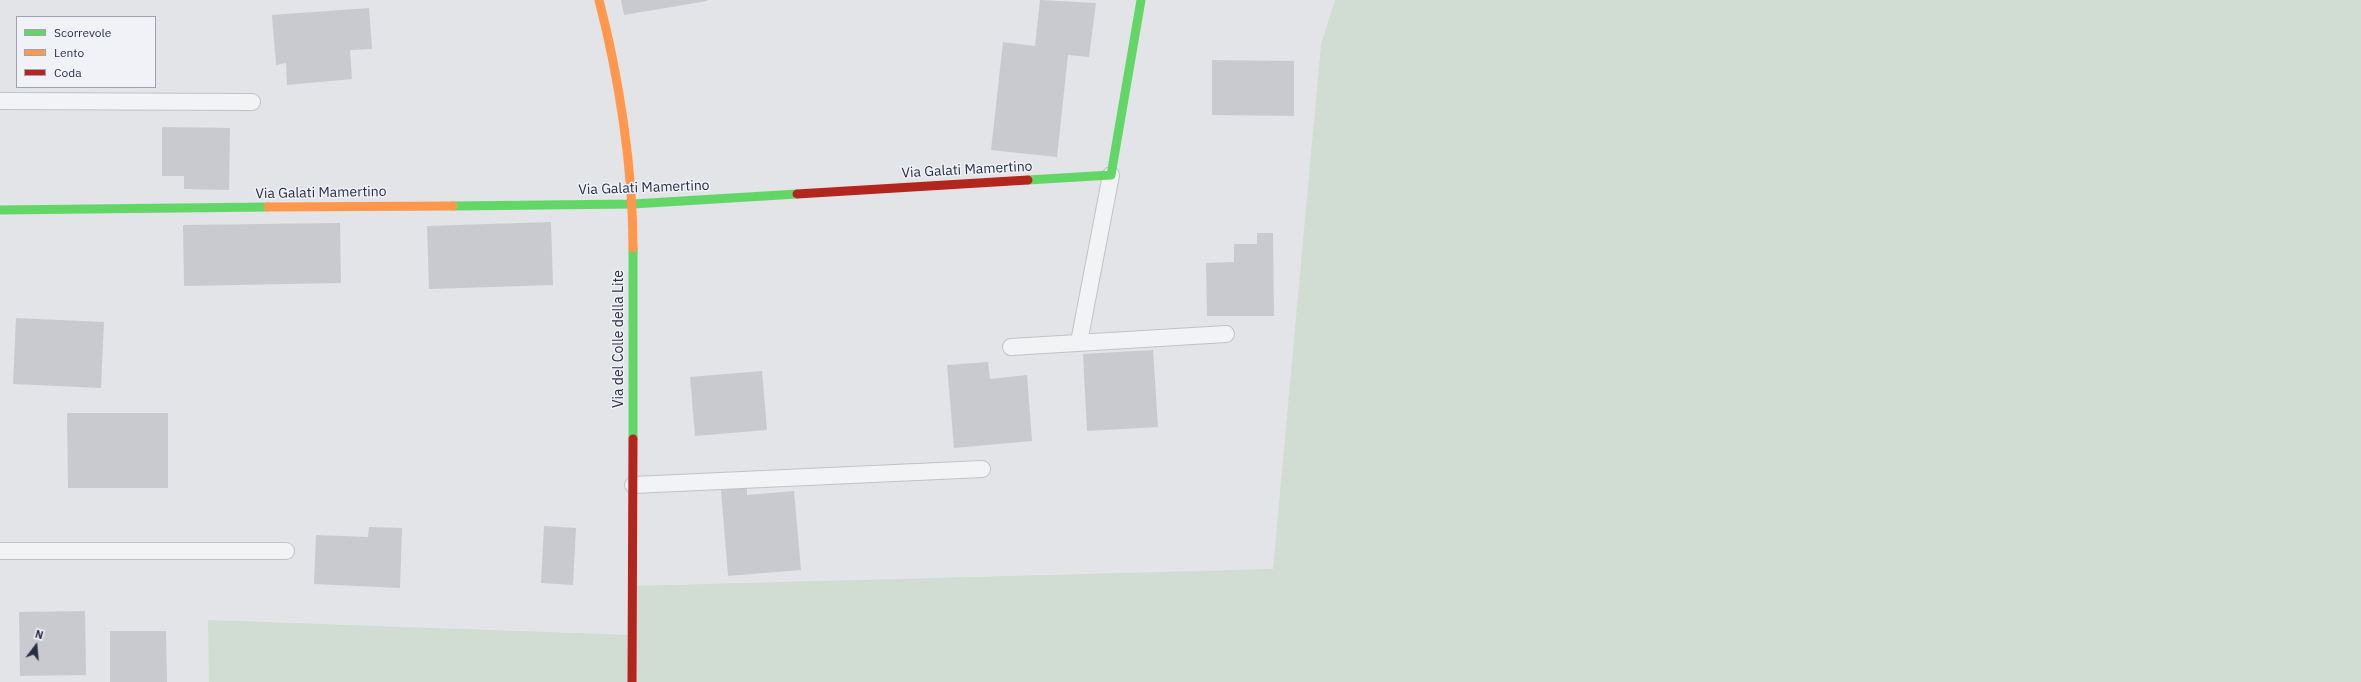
<!DOCTYPE html>
<style>
body{margin:0}
#map{position:relative;width:2361px;height:682px;overflow:hidden;background:#e2e4e8;font-family:"IBM Plex Sans",sans-serif}
canvas{display:block}
.legend{position:absolute;left:16px;top:16px;width:140px;height:72px;box-sizing:border-box;background:#f0f2f8;border:1px solid #a0a4b0;margin:0;padding:5px 7px;list-style:none;font-size:12px;color:#282e43}
.legend li{display:flex;align-items:center;gap:8px;height:20px}
.legend b{width:20px;border:1px solid #a0a4b0}
.north{position:absolute;left:16px;top:626px;width:40px;height:40px;-webkit-text-stroke:3px #f0f2f8;paint-order:stroke;rotate:16deg;font-size:11px;font-weight:700;line-height:16px;text-align:center;color:#282e43}
.north::after{content:'';display:block;margin:auto;width:14px;height:18px;background:#282e43;clip-path:polygon(50% 0,100% 100%,50% 72%,0 100%)}
</style>
<div id="map">
<canvas width="2361" height="682"></canvas>
<ul class="legend">
<li><b style="height:5px;background:#63d668"></b>Scorrevole</li>
<li><b style="height:5px;background:#ff974d"></b>Lento</li>
<li><b style="height:5px;background:#b3261e"></b>Coda</li>
</ul>
<div class="north">N</div>
</div>
<script>
const ctx = document.querySelector('canvas').getContext('2d');
ctx.lineJoin = 'round';
function paint(path, color) { ctx.fillStyle = color; ctx.fill(path, 'evenodd'); }
function stroke(path, color, width, dash) { ctx.strokeStyle = color; ctx.lineWidth = width; ctx.lineCap = dash ? 'butt' : 'round'; ctx.setLineDash(dash || []); ctx.stroke(path); }
function label(font, color, halo, rows, align = 'center') {
  ctx.font = font + ' "IBM Plex Sans",sans-serif'; ctx.lineWidth = 3; ctx.setLineDash([]); ctx.textBaseline = 'middle'; ctx.strokeStyle = halo; ctx.fillStyle = color; for (const [text, x, y, turn = 0] of rows) {
    ctx.save(); ctx.translate(x, y); ctx.rotate((+turn || 0) * Math.PI / 180); ctx.textAlign = isNaN(turn) ? turn : align; if (halo) ctx.strokeText(text, 0, 0); ctx.fillText(text, 0, 0); ctx.restore();
  }
}
paint(new Path2D(`
 M1335,0H2361V682H209L208,620L632,635V586L1273,569L1321,45Z`), '#d1dcd3');
paint(new Path2D(`
 M621,0H707V1L624,15Z
 M1040,0L1096,3L1089,57L1068,55L1057,157L991,150L1003,42L1035,46Z
 M369,8L372,49L350,50L352,79L287,85L286,63L276,65L272,15Z
 M1212,60L1294,61V116L1212,115Z
 M162,127L230,128L229,190L184,189V176H162Z
 M551,222L553,285L429,289L427,226Z
 M340,223L341,283L184,286L183,225Z
 M1257,233H1273L1274,316H1207L1206,263L1234,262V244H1257Z
 M16,318L104,322L101,388L13,384Z
 M1153,350L1158,427L1087,431L1083,354Z
 M988,362L990,379L1027,375L1032,441L954,448L947,365Z
 M762,371L767,430L695,436L690,377Z
 M67,413H168V488H68Z
 M747,487V495L794,491L801,570L728,576L721,490Z
 M544,526L576,528L573,585L541,583Z
 M369,527L402,528L400,588L314,584L316,535L368,537Z
 M85,611L86,675L20,676L19,612Z
 M110,631H166L167,682H110Z`), '#c8cacf');
const lane = new Path2D(`
 M0,101L252,102
 M1079,342L1111,175
 M1011,347L1226,334
 M633,485L982,469
 M0,551H286`);
stroke(lane, '#c0c2c6', 18);
stroke(lane, '#f2f3f5', 16);
stroke(new Path2D(`
 M1028,180L1111,175L1141,0
 M453,206L633,204L797,194
 M0,210L268,207
 M633,439V248`), '#63d668', 9);
stroke(new Path2D(`
 M599,0C619,77 633,168 633,248
 M268,207L453,206`), '#ff974d', 9);
stroke(new Path2D(`
 M797,194L1028,180
 M632,682L633,439`), '#b3261e', 9);
label('14px', '#282e43', '#f0f2f8', [
 ["Via Galati Mamertino",967,170,-3],
 ["Via Galati Mamertino",644,188,-2],
 ["Via Galati Mamertino",321,193,-1],
 ["Via del Colle della Lite",619,339,-90]
]);
</script>
